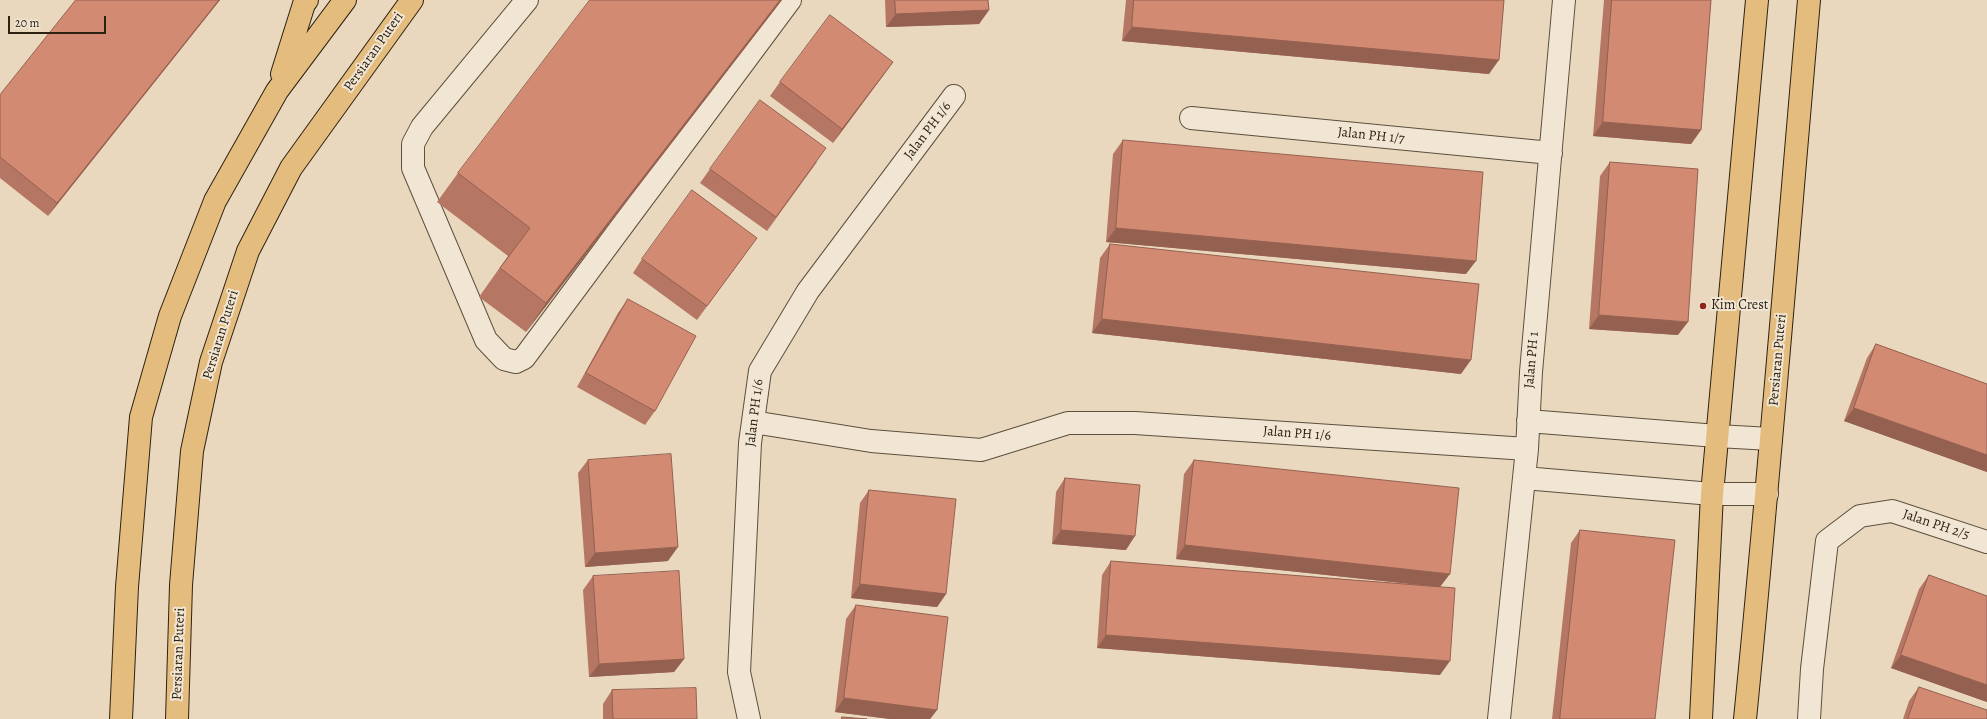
<!DOCTYPE html>
<style>
body{margin:0}
#map{position:relative;width:1987px;height:719px;overflow:hidden;background:#e9d8bd;font-family:Alegreya,serif}
canvas{display:block}
.scale{position:absolute;left:8px;top:16px;width:98px;height:18px;box-sizing:border-box;border:2px solid #2d2112;border-top:0;padding-left:5px;font-size:12px;line-height:14px;white-space:nowrap;color:#2d2112;-webkit-text-stroke:3px #f1e6d4;paint-order:stroke}
</style>
<div id="map">
<canvas width="1987" height="719"></canvas>
<div class="scale">20 m</div>
</div>
<script>
const ctx = document.querySelector('canvas').getContext('2d');
ctx.lineJoin = 'round';
function stroke(path, color, width, dash) { ctx.strokeStyle = color; ctx.lineWidth = width; ctx.lineCap = dash ? 'butt' : 'round'; ctx.setLineDash(dash || []); ctx.stroke(path); }
function paint(path, color) { ctx.fillStyle = color; ctx.fill(path, 'evenodd'); }
function label(font, color, halo, rows, align = 'center') {
  ctx.font = font + ' Alegreya,serif'; ctx.lineWidth = 4; ctx.setLineDash([]); ctx.textBaseline = 'middle'; ctx.strokeStyle = halo; ctx.fillStyle = color; for (const [text, x, y, turn = 0] of rows) {
    ctx.save(); ctx.translate(x, y); ctx.rotate((+turn || 0) * Math.PI / 180); ctx.textAlign = isNaN(turn) ? turn : align; if (halo) ctx.strokeText(text, 0, 0); ctx.fillText(text, 0, 0); ctx.restore();
  }
}
const minor = new Path2D(`
 M527,0L422,127L413,144V168L486,340L504,359L516,362L524,358L790,0
 M1191,118L1551,153
 M1528,421L1717,436L1771,439
 M753,422L871,441L981,450L1068,423H1135L1527,449
 M1524,478L1712,494H1767
 M749,719L739,672L750,443L760,371L808,291L954,96
 M1499,719L1527,449L1531,372L1564,0
 M1809,719L1812,669L1827,541L1860,516L1892,511L1987,542`);
const major = new Path2D(`
 M282,74L304,4L307,0
 M121,719L127,587L141,417L170,316L215,201L277,91L345,0
 M177,719L181,585L192,451L211,362L248,251L291,168L412,0
 M1701,719L1712,494L1757,0
 M1745,719C1769,480 1788,240 1809,0`);
stroke(minor, '#5c4f3d', 24);
stroke(major, '#2d2112', 24);
stroke(minor, '#f1e6d4', 22);
stroke(major, '#e4bc7e', 22);
paint(new Path2D(`
 M76,0H220L48,216L0,178V95Z
 M782,0L526,332L479,297L508,256L437,202L458,173Z
 M885,0H988L989,10L979,24L886,27Z
 M1126,0H1504L1489,74L1122,41Z
 M1604,0H1711L1701,130L1691,144L1593,136Z
 M893,62L833,143L770,96L780,82Z
 M1123,140L1466,274L1106,242L1113,154Z
 M817,162L767,231L700,183L710,169Z
 M1610,162L1678,335L1589,329L1600,176Z
 M1110,244L1461,374L1092,333L1100,258Z
 M747,251L697,320L633,273L642,259Z
 M628,299L655,411L645,425L577,387L618,313Z
 M1876,344L1987,384V472L1844,421L1867,358Z
 M588,460L668,561L585,567L578,473Z
 M1194,460L1441,587L1440,675L1097,648L1102,575L1111,561L1419,585L1176,559L1184,474Z
 M1065,478L1126,550L1052,544L1056,492Z
 M869,490L946,594L937,607L851,598L860,503Z
 M1580,530L1655,719H1552L1571,543Z
 M1929,575L1987,596V702L1891,668L1919,589Z
 M593,576L684,659L674,672L589,677L583,590Z
 M856,605L937,710L930,719H890L835,712L846,619Z
 M1919,687L1987,719H1903L1909,701Z
 M612,690L697,719H603V704Z`), '#b57763');
paint(new Path2D(`
 M219,0H220L48,216L57,203Z
 M780,0H782L526,332L546,303Z
 M989,10L979,24L886,27L896,14Z
 M1132,27L1499,60L1489,74L1122,41Z
 M893,62L883,76L833,143L842,129Z
 M1603,122L1701,130L1691,144L1593,136Z
 M1116,228L1476,261L1466,274L1106,242Z
 M757,238L747,251L697,320L707,306Z
 M1599,315L1688,322L1678,335L1589,329Z
 M1102,319L1471,360L1461,374L1092,333Z
 M1854,408L1987,455V472L1844,421Z
 M1061,530L1135,536L1126,550L1052,544Z
 M1185,545L1450,574L1440,587L1176,559Z
 M678,547L668,561L585,567L595,553Z
 M860,584L946,594L937,607L851,598Z
 M1106,635L1450,661L1440,675L1097,648Z
 M1901,655L1987,685V702L1891,668Z
 M684,659L674,672L589,677L599,664Z
 M844,698L937,710L930,719H890L835,712Z`), '#946150');
const building = new Path2D(`
 M76,0H219L57,203L0,157V95Z
 M590,0H780L546,303L500,268L530,228L458,173Z
 M895,0H988L989,10L896,14Z
 M1134,0H1504L1499,60L1132,27Z
 M1612,0H1711L1701,130L1603,122Z
 M830,15L893,62L842,129L780,82Z
 M760,100L826,148L776,217L710,169Z
 M1123,140L1483,172L1476,261L1116,228Z
 M1610,162L1698,169L1688,322L1599,315Z
 M692,190L757,238L707,306L642,259Z
 M1110,244L1479,284L1471,360L1102,319Z
 M628,299L696,336L655,411L586,373Z
 M1876,344L1987,384V455L1854,408Z
 M671,454L678,547L595,553L588,460Z
 M1194,460L1459,488L1450,574L1185,545Z
 M1065,478L1140,485L1135,536L1061,530Z
 M869,490L956,499L946,594L860,584Z
 M1580,530L1675,540L1655,719H1560Z
 M1111,561L1455,588L1450,661L1106,635Z
 M679,571L684,659L599,664L593,576Z
 M1929,575L1987,596V685L1901,655Z
 M856,605L948,617L937,710L844,698Z
 M1919,687L1987,710V719H1908Z
 M696,688L697,719H613L612,690Z
 M842,717L867,719H842Z`);
paint(building, '#d38a73');
stroke(building, '#946150', 1);
for (const [x, y, r, color] of [
 [1703,306,4,"#8f2418"]
]) { const dot = new Path2D(); dot.arc(x, y, r, 0, 2 * Math.PI); ctx.fillStyle = color; ctx.fill(dot); stroke(dot, '#f1e6d4', 1.5); }
label('14px', '#2d2112', '#f1e6d4', [
 ["Persiaran Puteri",374,52,-55],
 ["Jalan PH 1/6",928,131,-53],
 ["Jalan PH 1/7",1371,136,6],
 ["Persiaran Puteri",221,335,-73],
 ["Jalan PH 1",1532,360,-85],
 ["Persiaran Puteri",1778,360,-85],
 ["Jalan PH 1/6",755,413,-83],
 ["Jalan PH 1/6",1297,434,4],
 ["Jalan PH 2/5",1936,525,18],
 ["Persiaran Puteri",179,654,-88]
]);
label('14px', '#2d2112', '#f1e6d4', [
 ["Kim Crest",1711,306]
], 'left');
</script>
